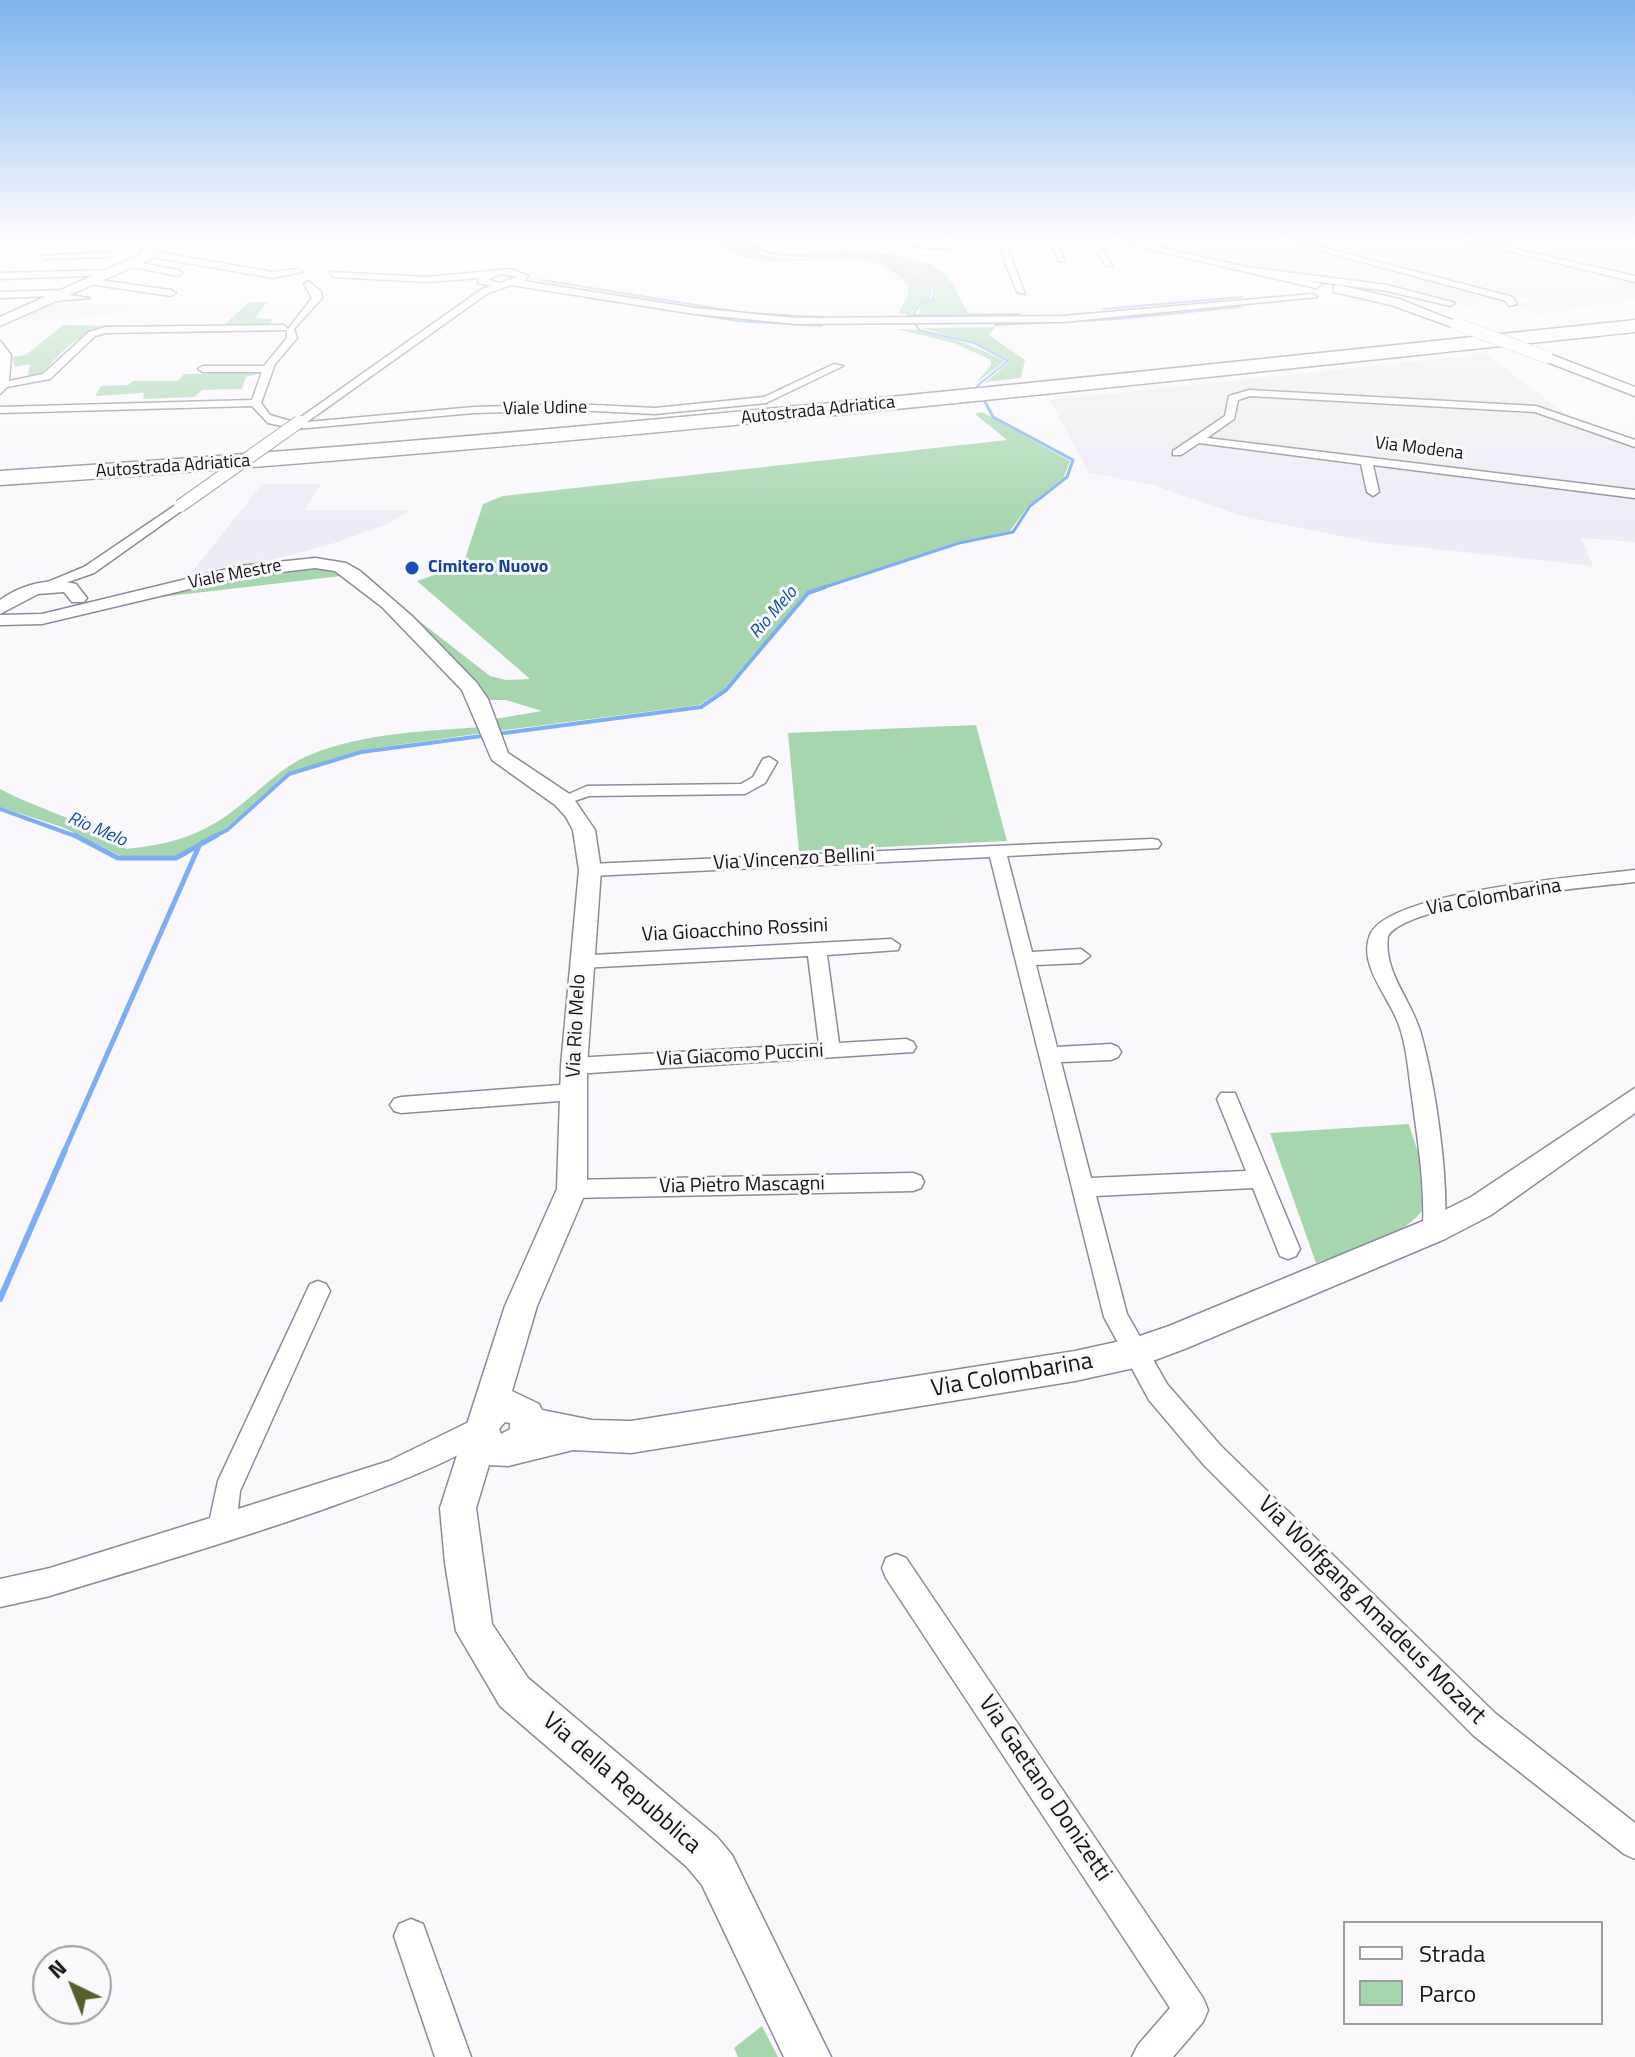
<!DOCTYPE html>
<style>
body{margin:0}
#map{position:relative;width:1635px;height:2057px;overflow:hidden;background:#faf8fd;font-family:"Titillium Web",sans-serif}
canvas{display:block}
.legend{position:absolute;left:1343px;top:1921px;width:260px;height:104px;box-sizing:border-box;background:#faf8fd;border:2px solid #9f9ca2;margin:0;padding:10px 14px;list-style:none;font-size:24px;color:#16131a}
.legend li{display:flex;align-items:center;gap:16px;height:40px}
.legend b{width:40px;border:2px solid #9f9ca2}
.north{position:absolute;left:32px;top:1945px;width:80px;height:80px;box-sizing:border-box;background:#faf8fd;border:2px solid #9f9ca2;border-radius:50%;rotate:317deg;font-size:22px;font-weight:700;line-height:32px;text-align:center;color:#16131a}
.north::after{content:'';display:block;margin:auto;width:28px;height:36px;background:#595e2c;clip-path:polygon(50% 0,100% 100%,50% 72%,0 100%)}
</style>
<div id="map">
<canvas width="1635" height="2057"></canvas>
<ul class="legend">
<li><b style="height:10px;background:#fff"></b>Strada</li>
<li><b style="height:22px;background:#a5d6ae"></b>Parco</li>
</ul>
<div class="north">N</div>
</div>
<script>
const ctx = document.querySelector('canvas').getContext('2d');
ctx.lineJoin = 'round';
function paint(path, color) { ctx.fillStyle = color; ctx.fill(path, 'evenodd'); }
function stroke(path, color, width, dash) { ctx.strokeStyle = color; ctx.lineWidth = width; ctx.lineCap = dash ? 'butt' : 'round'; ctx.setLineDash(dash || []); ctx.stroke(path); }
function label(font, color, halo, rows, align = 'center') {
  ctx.font = font + ' "Titillium Web",sans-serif'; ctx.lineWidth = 6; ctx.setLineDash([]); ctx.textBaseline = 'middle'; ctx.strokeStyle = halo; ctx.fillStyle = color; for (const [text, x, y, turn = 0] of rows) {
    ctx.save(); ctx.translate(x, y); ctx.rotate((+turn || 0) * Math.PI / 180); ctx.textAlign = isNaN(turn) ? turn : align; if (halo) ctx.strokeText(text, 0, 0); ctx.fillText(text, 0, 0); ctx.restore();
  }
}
paint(new Path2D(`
 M1181,239H1269L1456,285L1451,289L1487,298L1467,307L1418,293L1227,263L1156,248Z
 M1291,239H1452L1635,281V300L1537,315L1512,304L1536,300Z
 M1474,239H1635V275Z
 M133,304L123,312L69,320H9L42,305Z
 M1486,354L1566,414L1599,432L1635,445V542L1581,538L1593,566L1370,542L1242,516L1153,485L1089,473L1050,400Z
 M262,484H321L305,510H411L385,525L329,545L184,582Z`), '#efebf6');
paint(new Path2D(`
 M720,239H747V246C800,281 868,228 932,290L930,299L909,314H898L908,295V284C857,229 773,288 720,243Z
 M752,239H757L758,245C778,258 801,253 825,251C852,248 927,255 946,275C955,285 961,301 968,313H920V307L935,299L937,290C900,254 855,254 806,255C785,256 769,257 751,246Z
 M249,302H267L255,318L274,319L268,325H224Z
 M63,325L114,326C76,332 60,354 40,376L28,375L30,364L15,367L12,357L26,355Z
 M996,327L989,335L1025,360L1021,378L986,382L1010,361L975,343L922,328Z
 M896,329C933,328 972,345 1005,361L976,383L991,365V360L954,343Z
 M211,371L262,373L246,377L242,389L202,390L194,397L143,399L144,393L95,396L101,386L128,385L133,381H178L184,374H207Z
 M982,412L1070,461L1064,477L1028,506L1010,531L957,542L806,593L724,689L699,705L498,731L495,719L542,711L506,700H488L382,592L490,676L506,680L530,679L417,581L463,565L483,504L503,496L1007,440L975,414Z
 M302,567L327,569L341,576L152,598L240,575Z
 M976,725L1007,841L799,851L788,733Z
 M481,727L483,733L361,750L287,773L225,829L175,856H121L62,827L0,807V789C42,811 87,821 126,849C171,844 202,836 238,807C263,788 282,766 312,754C365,733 426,731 481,727Z
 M1409,1124C1415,1146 1428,1174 1427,1196C1426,1232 1345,1252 1316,1263L1270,1133Z
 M762,2026L778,2057H738L734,2048Z`), '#a5d6ae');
stroke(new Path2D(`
 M750,239V246C795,266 841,248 886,261C905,267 920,278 935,290L933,299L919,306L911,318L919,330L974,343L1008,361L977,386L981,394
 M542,280L745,313L822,317
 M573,295L737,321L822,326
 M1103,309L1242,297
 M908,315L1020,314
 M995,325L1118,319L1240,307`), '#7daef3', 2);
stroke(new Path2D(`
 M819,589L959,543L1013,532L1030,506L1067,477L1073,460L993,417L980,392`), '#7daef3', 3);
stroke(new Path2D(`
 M0,809L78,837
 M213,837L227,830L289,774L361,752L701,707L726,690L808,593L825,587`), '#7daef3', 4);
stroke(new Path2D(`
 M74,835L118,858H176L217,835
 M64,1152L199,846`), '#7daef3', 5);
stroke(new Path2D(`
 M0,1299L65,1150`), '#7daef3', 6);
const minor = new Path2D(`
 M944,239H952L954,249L910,247L946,244Z
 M996,239H1004L1025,294L1017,292Z
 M1047,239H1055L1065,261H1059Z
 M1089,239H1097L1112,266H1106Z
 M1278,239H1290L1513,297L1517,304L1509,306L1506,301Z
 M1458,239H1471L1635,276V282Z
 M150,251L273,272L298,269L302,272L273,278L147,256Z
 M111,252L108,257L44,259L40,256Z
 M131,261L178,270L182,273L178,276L128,266Z
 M1255,268L1387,285L1455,303L1450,306L1387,291L1252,273Z
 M511,269L528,276L524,281L695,308L796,318L1063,316L1312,294L1317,297L1063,322L796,324L695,314L511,285L488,293L307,422L474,407L573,404L655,408L764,397L834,364L843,366L766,403L655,414L573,410L474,413L296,429L268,423L252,406L0,413V407L252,400L262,372H203L198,369L203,366H264L287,338V330L106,333L95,336L50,379L7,387L0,394V341L11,355L9,381L43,374L89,332L105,327L284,325L288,329L312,298L304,284L309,281L321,292L322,298L294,329L297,338L275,364L261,403L270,415L294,422L482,289L492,286L478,283L479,278L427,282L333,277L330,272L427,277ZM500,274L518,277L501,283L488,280Z
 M113,270L116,275L0,279V273Z
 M92,279L171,290L176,293L171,296L89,284Z
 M66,290L71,293L68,295L90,298L55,301L52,296L0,298V292Z
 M1249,390L1536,406L1635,440V447L1535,412L1250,396L1238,400L1234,419L1207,438L1635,490V498L1373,465L1379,492L1373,496L1367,492L1361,464L1199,443L1181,455H1173V451L1225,416L1229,396Z
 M180,502L184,503V509L94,573L45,590L38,586L84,567Z
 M769,757L777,762L765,783L745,794L589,796L563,805L555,800L587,786L741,784L753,777L763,759Z
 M1152,839L1158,840L1161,844L1158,848L1007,856L1032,952L1081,949L1090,956L1081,963L1036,965L1057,1047L1111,1044L1118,1047L1121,1052L1118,1057L1111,1060L1061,1062L1091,1178L1246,1171L1217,1099L1221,1093H1235L1300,1249L1296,1256L1288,1259L1280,1256L1253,1188L1096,1196L1127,1314L1167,1384L1221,1446L1496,1714L1635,1823V1859L1624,1854L1474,1736L1203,1464L1149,1400L1104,1317L990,857L590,876L581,870L590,864Z
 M1635,870V882C1591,887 1409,902 1388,936C1383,973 1412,1000 1421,1034C1436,1088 1448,1174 1445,1230L1442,1237L1434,1240L1426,1237L1423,1230C1425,1185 1418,1142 1412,1097C1408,1071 1407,1044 1397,1020C1387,995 1358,963 1370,935C1388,891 1586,876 1635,870Z
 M891,939L900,945L898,950L827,955L839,1043L906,1039L913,1042L916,1047L913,1052L574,1074L567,1071L564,1066L567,1061L574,1058L819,1044L808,956L581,968L571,961L574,956Z
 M573,1084L580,1086L583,1092L580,1098L573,1100L401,1113L394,1111L390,1105L394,1099L401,1097Z
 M913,1173L921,1176L924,1182L921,1188L913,1191L572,1198L564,1195L561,1189L564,1183L572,1180Z
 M318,1281L326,1284L330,1291L240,1491L238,1509L389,1461L481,1416L490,1419L494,1428C474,1473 116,1575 50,1596L0,1607V1579L50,1568L210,1518L218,1481L310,1284Z
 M896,1554L906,1558L1203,1998L1208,2010L1203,2022L1173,2057H1132L1138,2045L1170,2008L886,1578L882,1568L886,1558Z
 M411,1919L423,1924L471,2057H435L394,1936L399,1924Z`);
const tertiary = new Path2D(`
 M1104,239H1122L1322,284L1316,288Z
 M1338,285L1399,299L1462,324L1452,327L1391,305L1334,292V286Z
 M1547,353L1635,387V396L1542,360L1540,357Z
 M315,558L346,563L360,571L413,617L476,682L488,699L508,753L571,795L595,830L601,870L587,1066V1189L537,1306L512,1391L539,1404L542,1410L592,1420L631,1421L1075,1351L1134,1338L1169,1326L1423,1221L1471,1197L1635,1088V1113L1491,1215L1445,1239L1187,1348L1134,1368L1075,1381L631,1453L573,1450L508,1466L489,1465L476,1508L492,1624L528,1678L717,1837L732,1855L831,2057H784L702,1885L687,1867L500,1706L456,1631L445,1563L440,1508L505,1306L557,1189L561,1066L579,870L573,830L566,817L555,805L492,760L462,690L382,607L335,571L315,568L240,577L42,624L0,625V615L42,614L240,566ZM505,1422L510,1423V1429L501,1434L499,1429Z
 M60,581L76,584L87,598L84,602H72L64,592L38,594L0,614V600C18,587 38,581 60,581Z`);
const secondary = new Path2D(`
 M145,239H157L151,259L0,326V317L141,254Z`);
const motorway = new Path2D(`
 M1635,320V332C1090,389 547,450 0,485V471C547,437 1090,377 1635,320Z`);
stroke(minor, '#90899d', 3);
stroke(tertiary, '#90899d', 3);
stroke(secondary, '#90899d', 3);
stroke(motorway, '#90899d', 3);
paint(minor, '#fff');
paint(tertiary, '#fff');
paint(secondary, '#fff');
paint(motorway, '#fff');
const minorBridge = new Path2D(`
 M180,506L299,422`);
const tertiaryBridge = new Path2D(`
 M1456,324L1547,357`);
stroke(minorBridge, '#90899d', 14, []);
stroke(tertiaryBridge, '#90899d', 13, []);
stroke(minorBridge, '#fff', 12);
stroke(tertiaryBridge, '#fff', 12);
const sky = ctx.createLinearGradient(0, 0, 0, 527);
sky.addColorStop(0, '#7db2ec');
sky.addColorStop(0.45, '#fdfcfe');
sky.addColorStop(1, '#fdfcfe00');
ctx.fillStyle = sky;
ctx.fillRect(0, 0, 1635, 527);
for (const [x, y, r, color] of [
 [412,568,8,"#1a4fb4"]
]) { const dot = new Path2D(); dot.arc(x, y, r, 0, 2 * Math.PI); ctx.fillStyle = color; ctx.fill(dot); stroke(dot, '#faf8fd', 3); }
label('18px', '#16131a', '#faf8fd', [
 ["Viale Udine",545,409,-1],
 ["Autostrada Adriatica",818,411,-6],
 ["Via Modena",1419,449,7],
 ["Autostrada Adriatica",173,467,-4],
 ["Viale Mestre",235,575,-11]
]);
label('bold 18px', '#164399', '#faf8fd', [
 ["Cimitero Nuovo",428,568]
], 'left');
label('italic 18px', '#0e4f9e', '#faf8fd', [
 ["Rio Melo",774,613,-49],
 ["Rio Melo",97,830,23]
]);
label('20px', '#16131a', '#faf8fd', [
 ["Via Vincenzo Bellini",794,860,-3],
 ["Via Colombarina",1494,898,-10],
 ["Via Gioacchino Rossini",735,931,-3],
 ["Via Rio Melo",577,1026,-87],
 ["Via Giacomo Puccini",740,1056,-3],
 ["Via Pietro Mascagni",742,1186,-1]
]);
label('24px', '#16131a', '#faf8fd', [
 ["Via Colombarina",1012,1376,-10],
 ["Via Wolfgang Amadeus Mozart",1371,1611,45],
 ["Via della Repubblica",621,1784,41],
 ["Via Gaetano Donizetti",1044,1789,56]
]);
</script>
